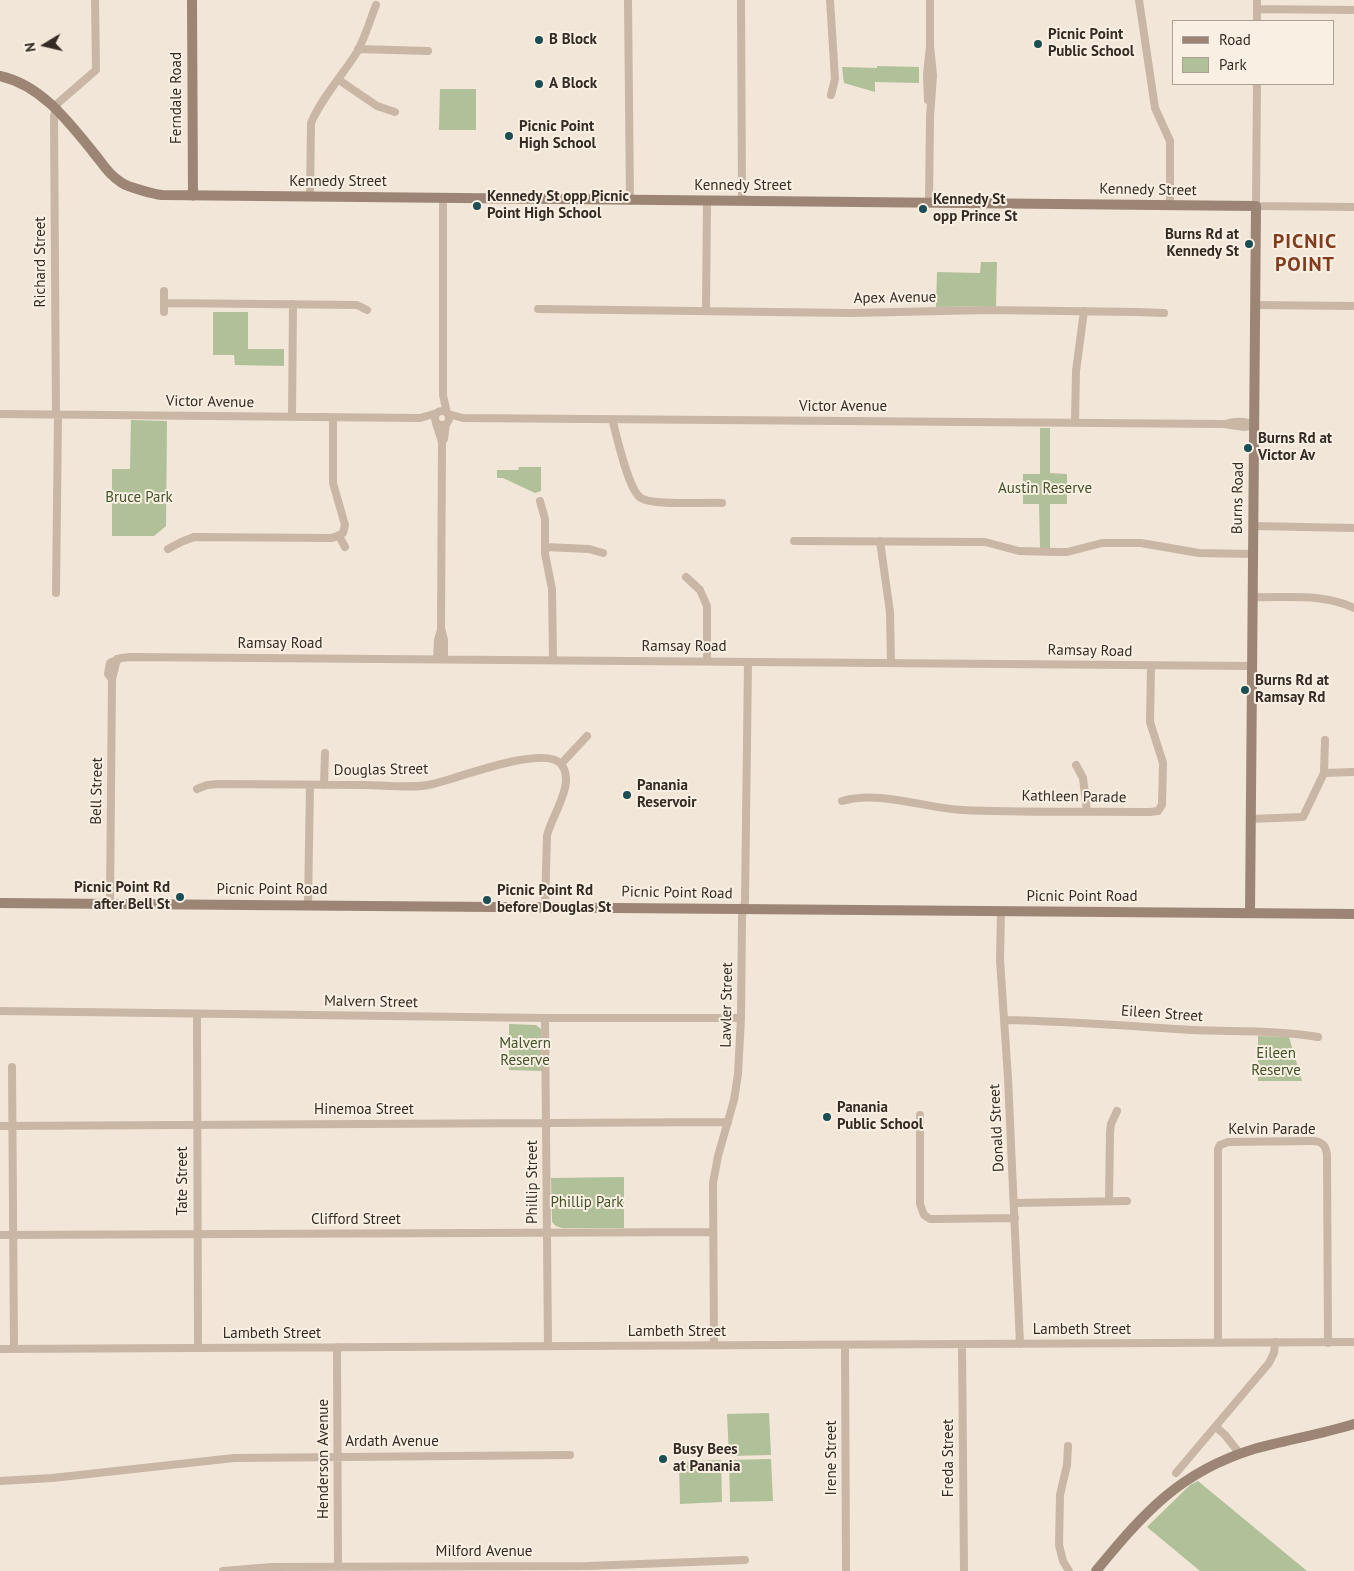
<!DOCTYPE html>
<style>
body{margin:0}
#map{position:relative;width:1354px;height:1571px;overflow:hidden;background:#f1e6d7;font-family:"PT Sans",sans-serif}
canvas{display:block}
.legend{position:absolute;left:1172px;top:20px;width:162px;height:65px;box-sizing:border-box;background:#f9f0e3;border:1px solid #aaa197;margin:0;padding:6px 9px;list-style:none;font-size:15px;color:#342b25}
.legend li{display:flex;align-items:center;gap:10px;height:25px}
.legend b{width:25px;border:1px solid #aaa197}
.north{position:absolute;left:20px;top:20px;width:50px;height:50px;-webkit-text-stroke:4px #f9f0e3;paint-order:stroke;rotate:261deg;font-size:14px;font-weight:700;line-height:20px;text-align:center;color:#342b25}
.north::after{content:'';display:block;margin:auto;width:18px;height:22px;background:#342b25;clip-path:polygon(50% 0,100% 100%,50% 72%,0 100%)}
</style>
<div id="map">
<canvas width="1354" height="1571"></canvas>
<ul class="legend">
<li><b style="height:6px;background:#9c8575"></b>Road</li>
<li><b style="height:14px;background:#b0c098"></b>Park</li>
</ul>
<div class="north">N</div>
</div>
<script>
const ctx = document.querySelector('canvas').getContext('2d');
ctx.lineJoin = 'round';
function paint(path, color) { ctx.fillStyle = color; ctx.fill(path, 'evenodd'); }
function stroke(path, color, width, dash) { ctx.strokeStyle = color; ctx.lineWidth = width; ctx.lineCap = dash ? 'butt' : 'round'; ctx.setLineDash(dash || []); ctx.stroke(path); }
function label(font, color, halo, rows, align = 'center') {
  ctx.font = font + ' "PT Sans",sans-serif'; ctx.lineWidth = 4; ctx.setLineDash([]); ctx.textBaseline = 'middle'; ctx.strokeStyle = halo; ctx.fillStyle = color; for (const [text, x, y, turn = 0] of rows) {
    ctx.save(); ctx.translate(x, y); ctx.rotate((+turn || 0) * Math.PI / 180); ctx.textAlign = isNaN(turn) ? turn : align; if (halo) ctx.strokeText(text, 0, 0); ctx.fillText(text, 0, 0); ctx.restore();
  }
}
paint(new Path2D(`
 M877,66L919,67V83L875,82V92L844,83L842,67L877,68Z
 M440,89H476V130H439Z
 M981,262H997L996,306L936,307L937,272L980,273Z
 M213,312H248V349H284V366L235,365L234,355H213Z
 M131,420L167,421L166,526L154,536H112V469H130Z
 M1040,428H1050V473L1067,474V504H1050V548H1040L1039,504H1023V474H1040Z
 M519,467H541V491L535,493L503,478H497V470H518Z
 M509,1024L536,1025L541,1029L542,1071L509,1070Z
 M1258,1036L1289,1037L1302,1081H1258Z
 M624,1177V1228H562L556,1226L552,1222L551,1178Z
 M769,1413L771,1455L729,1456L727,1414Z
 M771,1459L773,1501L730,1502L729,1460Z
 M721,1460L722,1502L680,1504L679,1462Z
 M1198,1481L1307,1571H1200L1147,1527L1190,1485Z`), '#b0c098');
stroke(new Path2D(`
 M628,0L630,201
 M741,0L742,201
 M830,0L835,79L831,95
 M1139,0L1155,108L1170,141V205
 M1257,9L1354,10
 M1257,21V0
 M358,49L428,51
 M339,80L377,106L395,112
 M1257,84L1256,206L1354,207
 M928,100L927,75L930,46V0
 M310,197L311,123C322,97 342,76 357,52C365,38 370,20 376,5
 M443,198V395L447,413
 M929,203L930,117L933,75L930,46
 M164,303L357,305L367,310
 M1255,305L1354,306
 M538,309L851,313L988,310L1137,312L1164,313
 M706,311L707,201
 M164,312V291
 M435 418a7 7 0 1 1 14 0a7 7 0 1 1-14 0Z
 M0,414L420,418L437,413
 M448,414L463,418L1224,424L1244,427L1254,425
 M56,415L54,116L58,103L96,70L95,0
 M292,417L293,304
 M612,419C617,436 628,490 641,498C653,506 705,502 722,503
 M436,423L442,442L441,628L444,640V659
 M1075,423L1076,371L1084,311
 M1225,424C1235,421 1244,420 1254,425
 M442,442L444,439L446,424
 M540,501L545,519V554L552,589L553,660
 M1253,526L1354,528
 M339,536L345,547
 M794,541L985,542L1019,551L1057,552H1067L1102,543H1141L1199,553L1253,554
 M880,541L890,612L891,663
 M545,547L589,549L603,553
 M168,549L181,542L194,537L331,538L335,537L343,533L345,525L333,483V418
 M686,577L700,590L707,606V661
 M56,593L58,415
 M1252,597C1286,598 1323,593 1354,608
 M437,659L438,640L441,630
 M112,679L108,674L110,663L121,658L131,657L1252,666
 M561,764L587,736
 M1076,765L1083,778L1087,811
 M1324,773L1325,740
 M324,785L325,753
 M197,789L207,785L219,784C267,784 316,785 364,785C385,785 413,789 433,784C456,779 544,744 561,764C577,783 550,818 547,836L545,907
 M842,801C881,790 923,808 963,810C1025,813 1088,811 1150,812L1158,811L1162,805L1163,763L1150,722L1151,666
 M1250,819L1303,817L1324,773L1354,772
 M110,903L112,679L117,659
 M308,905L310,785
 M1001,911L1000,960L1008,1078L1020,1344
 M0,1011L545,1018H741
 M197,1014L198,1348
 M545,1018L548,1346
 M1004,1020C1067,1021 1129,1026 1192,1030C1234,1032 1277,1030 1318,1037
 M12,1067L14,1349
 M920,1115V1204L924,1215L930,1219H935L1015,1218
 M0,1126L728,1122
 M1109,1201L1110,1132L1111,1124L1117,1111
 M1014,1203L1127,1201
 M0,1235L713,1232
 M1218,1343V1149L1220,1145L1228,1142L1312,1141C1322,1141 1326,1145 1327,1155L1328,1343
 M962,1344L964,1571
 M714,1345L713,1183L718,1156L734,1100L738,1074L741,1018L742,916L745,902L748,662
 M845,1345L846,1571
 M337,1347L338,1571
 M0,1349L1354,1342
 M1216,1427L1225,1435L1240,1454
 M1068,1446L1067,1465L1060,1495L1059,1545L1063,1561L1069,1571
 M1176,1473L1269,1363L1274,1353L1275,1342
 M0,1481L52,1478L234,1458L570,1455
 M223,1571L272,1567L588,1566L745,1560`), '#c9b6a4', 8);
stroke(new Path2D(`
 M192,0L193,196
 M0,76C41,85 68,121 93,152C103,164 108,174 122,183C128,187 153,194 162,195L1256,206L1250,913
 M0,903L1354,914
 M1096,1571C1144,1513 1179,1472 1254,1449C1287,1440 1321,1434 1354,1424`), '#9c8575', 10);
for (const [x, y, r, color] of [
 [539,40,5,"#1b4e55"],
 [1038,44,5,"#1b4e55"],
 [539,84,5,"#1b4e55"],
 [509,136,5,"#1b4e55"],
 [477,206,5,"#1b4e55"],
 [923,209,5,"#1b4e55"],
 [1249,244,5,"#1b4e55"],
 [1248,448,5,"#1b4e55"],
 [1245,690,5,"#1b4e55"],
 [627,795,5,"#1b4e55"],
 [180,897,5,"#1b4e55"],
 [487,900,5,"#1b4e55"],
 [827,1117,5,"#1b4e55"],
 [663,1459,5,"#1b4e55"]
]) { const dot = new Path2D(); dot.arc(x, y, r, 0, 2 * Math.PI); ctx.fillStyle = color; ctx.fill(dot); stroke(dot, '#f9f0e3', 2); }
label('bold 15px', '#342b25', '#f9f0e3', [
 ["Picnic Point",1048,35],
 ["Public School",1048,52],
 ["B Block",549,40],
 ["A Block",549,84],
 ["Picnic Point",519,127],
 ["High School",519,144],
 ["Kennedy St opp Picnic",487,197],
 ["Point High School",487,214],
 ["Kennedy St",933,200],
 ["opp Prince St",933,217],
 ["Burns Rd at",1239,235,"right"],
 ["Kennedy St",1239,252,"right"],
 ["Burns Rd at",1258,439],
 ["Victor Av",1258,456],
 ["Burns Rd at",1255,681],
 ["Ramsay Rd",1255,698],
 ["Panania",637,786],
 ["Reservoir",637,803],
 ["Picnic Point Rd",170,888,"right"],
 ["after Bell St",170,905,"right"],
 ["Picnic Point Rd",497,891],
 ["before Douglas St",497,908],
 ["Panania",837,1108],
 ["Public School",837,1125],
 ["Busy Bees",673,1450],
 ["at Panania",673,1467]
], 'left');
label('15px', '#342b25', '#f9f0e3', [
 ["Ferndale Road",177,98,-90],
 ["Kennedy Street",338,182],
 ["Kennedy Street",743,186],
 ["Kennedy Street",1148,190,1],
 ["Richard Street",41,262,-90],
 ["Apex Avenue",895,298,-1],
 ["Victor Avenue",210,402,1],
 ["Victor Avenue",843,407],
 ["Burns Road",1238,498,-89],
 ["Ramsay Road",280,644],
 ["Ramsay Road",684,647],
 ["Ramsay Road",1090,651,1],
 ["Douglas Street",381,770,-1],
 ["Bell Street",97,791,-89],
 ["Kathleen Parade",1074,797,1],
 ["Picnic Point Road",272,890],
 ["Picnic Point Road",677,893,1],
 ["Picnic Point Road",1082,897],
 ["Malvern Street",371,1002,1],
 ["Lawler Street",727,1005,-89],
 ["Eileen Street",1162,1014,4],
 ["Hinemoa Street",364,1110],
 ["Donald Street",997,1128,-93],
 ["Kelvin Parade",1272,1130],
 ["Tate Street",183,1181,-90],
 ["Phillip Street",533,1182,-90],
 ["Clifford Street",356,1220],
 ["Lambeth Street",1082,1330],
 ["Lambeth Street",677,1332],
 ["Lambeth Street",272,1334],
 ["Ardath Avenue",392,1442],
 ["Irene Street",832,1458,-90],
 ["Freda Street",949,1458,-90],
 ["Henderson Avenue",324,1459,-90],
 ["Milford Avenue",484,1552]
]);
label('15px', '#415229', '#f9f0e3', [
 ["Austin Reserve",1045,489],
 ["Bruce Park",139,498],
 ["Malvern",525,1044],
 ["Reserve",525,1061],
 ["Eileen",1276,1054],
 ["Reserve",1276,1071],
 ["Phillip Park",587,1203]
]);
ctx.letterSpacing = '1px';
label('bold 20px', '#833b1e', '#f9f0e3', [
 ["PICNIC",1305,242],
 ["POINT",1305,265]
]);
ctx.letterSpacing = '0px';
</script>
